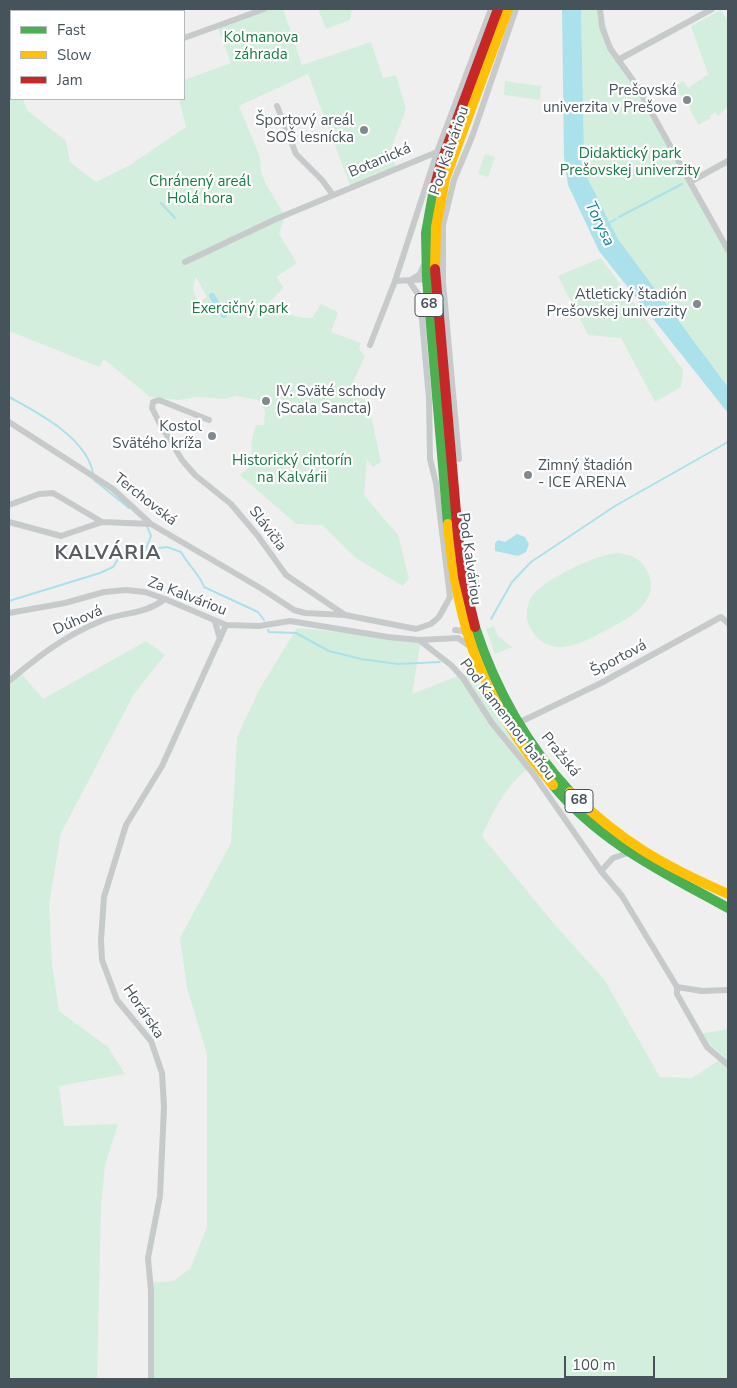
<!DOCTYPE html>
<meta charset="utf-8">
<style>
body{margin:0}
#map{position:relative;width:737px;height:1388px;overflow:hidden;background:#f0efef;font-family:"Nunito Sans",sans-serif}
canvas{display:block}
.frame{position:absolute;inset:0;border:10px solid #47535b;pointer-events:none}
.legend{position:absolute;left:10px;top:10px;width:175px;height:90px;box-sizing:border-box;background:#fff;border:1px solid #b5babd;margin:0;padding:6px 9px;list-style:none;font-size:15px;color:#47535b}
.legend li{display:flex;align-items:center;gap:10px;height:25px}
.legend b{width:25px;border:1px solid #b5babd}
.scale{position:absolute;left:564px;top:1356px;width:91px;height:22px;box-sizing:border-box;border:2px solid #47535b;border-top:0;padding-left:6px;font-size:15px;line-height:18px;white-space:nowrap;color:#47535b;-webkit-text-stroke:4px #fff;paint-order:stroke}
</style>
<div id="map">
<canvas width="737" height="1388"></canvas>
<div class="frame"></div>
<ul class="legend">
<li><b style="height:6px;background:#4caf50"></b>Fast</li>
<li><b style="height:6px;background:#ffc107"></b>Slow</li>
<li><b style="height:6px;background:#c62828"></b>Jam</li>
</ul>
<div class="scale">100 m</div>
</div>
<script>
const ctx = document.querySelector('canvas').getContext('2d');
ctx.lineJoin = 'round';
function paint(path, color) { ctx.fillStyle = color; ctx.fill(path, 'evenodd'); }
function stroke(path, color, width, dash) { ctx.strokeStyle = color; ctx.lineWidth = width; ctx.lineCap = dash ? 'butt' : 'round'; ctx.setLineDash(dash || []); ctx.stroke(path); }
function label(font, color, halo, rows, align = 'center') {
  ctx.font = font + ' "Nunito Sans",sans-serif'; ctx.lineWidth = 4.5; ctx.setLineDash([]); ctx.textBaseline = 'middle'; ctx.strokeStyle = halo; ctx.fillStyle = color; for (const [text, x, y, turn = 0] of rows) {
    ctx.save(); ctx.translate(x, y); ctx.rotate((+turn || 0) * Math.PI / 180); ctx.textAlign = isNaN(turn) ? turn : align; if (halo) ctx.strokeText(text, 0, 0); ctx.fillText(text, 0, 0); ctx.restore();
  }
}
paint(new Path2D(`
 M265,9H283L302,65L371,42L383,78L396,75L406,109L390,152L397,168L351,188L308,74L239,106L260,157L261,172L266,184L285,216L279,234L297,263L276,277L284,288L269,302C280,312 298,319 312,318L321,304L338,312L331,332L361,343L359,349L365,356L350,389L353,395L368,401L381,462L373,467L367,460L364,495L398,535L409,578L403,586L357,559L322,525L296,524L240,475L254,463C250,451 251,437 256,425H264L265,411L258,400L235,396L225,399L197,397L179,400L150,397L104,359L99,367L9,331V61L11,68V99H23L27,110L66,141L70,162L96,182L130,165L186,127L179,99H184V80L231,63L217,26ZM196,277L207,297L200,302C192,294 192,287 196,277Z
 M318,9H352L350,20L326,29Z
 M581,9H602L610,42L728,252V387L618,239L587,177L584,151Z
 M721,10L728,22V109L727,107L718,116L715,112L710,116L711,118L698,125L687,103L674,87L683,81L688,88L708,74L691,26Z
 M505,81L541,86L540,100L504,95Z
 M485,154L495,157L488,177L478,174Z
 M601,258L683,370L681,387L655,402L621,338L588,335L558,276Z
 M617,553C629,554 640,558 646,569C665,601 626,620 603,632C591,638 577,646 564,647C536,650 516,618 533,595C545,579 597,554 617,553Z
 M494,626L498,636L512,647L495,654L486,629Z
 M297,628L421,640L412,694L473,670L496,714L533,765C507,783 495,808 482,836L554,924L604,979L660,1077L692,1078L724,1057L698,1034L728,1029V1379H149V1283L173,1281L190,1269L207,1227V1054L187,988L180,938L231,843L237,737L259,690Z
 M146,641L165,655L134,694L61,833L49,905L52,963L59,1011L108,1047L125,1074L59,1086L64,1126L118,1124L105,1165L101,1208L97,1379H9V685L20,672L43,699Z`), '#d4eedd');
paint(new Path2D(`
 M562,9H581L584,151L587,177L618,239L728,387V413L599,251L568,185L564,157Z
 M517,534L525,537L529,544L526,552L518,556L495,551V543L498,540L505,542Z`), '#aae1eb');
stroke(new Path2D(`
 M161,203L175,218
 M619,217L682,184
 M607,224L616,219
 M9,397C38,413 86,437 93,473
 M94,480L129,508
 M145,551L151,536L147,526
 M9,601L100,573L113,567L122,553L167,547L181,552C187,564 200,574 204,587L258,612L264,620
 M491,619L512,582L531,562L615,506L728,442
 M268,630L269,632L296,633L329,651L361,659L398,664L440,662`), '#aae1eb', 2);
stroke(new Path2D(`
 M212,296L224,315`), '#aae1eb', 6);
stroke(new Path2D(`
 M49,9L50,11
 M131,9L132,11
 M600,9L602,27L610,48L637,86L690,182
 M184,38L264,9
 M618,60L712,9
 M277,106L296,154L322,180L333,195
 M728,161L690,182L728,250
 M185,262L276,219L437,152
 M395,281L430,279
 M370,345L395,281L437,152L491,9
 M209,420L159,400L153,402L152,408L160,424L182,460L195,475L231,504L258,536L286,575L345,615
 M9,422L113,489L151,524L262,589L294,610L305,613L345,615L416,629L431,624L439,617L450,597L436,483L430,459L429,399L420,297L409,281L420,274L424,265
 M459,459L443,282V225L454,180L472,137L516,9
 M9,505L39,494L53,493L102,522
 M9,522L61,536L102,522L151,524
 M9,613L65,603L104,592L126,590L145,592L165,599L226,625L259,626L290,621L388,637L419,640L458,638L468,645
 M215,622L220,639
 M455,630L463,631L467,634
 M419,640L451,665L463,678L492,723L532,772L601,871L622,896L677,987V994L707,1047L728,1065
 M9,681C39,656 64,636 101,621C125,611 142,616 165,599
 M518,723L601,683L721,617L728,623
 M601,871L613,858L628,853
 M677,987L702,991L728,990
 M151,1379V1291L148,1258L160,1196L164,1107L162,1073L151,1041L117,1000L102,960L101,940L104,897L126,825L162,766L226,625`), '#c7cacb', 6);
stroke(new Path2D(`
 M434,189L426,233L427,279L448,524
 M475,627C495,688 526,744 570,792
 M553,785C601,843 663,872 728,908`), '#4caf50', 10);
stroke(new Path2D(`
 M435,269L436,227L445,179L508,9
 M448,524C457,629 484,704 553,785
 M570,792C622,842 662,865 728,894`), '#ffc107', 10);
stroke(new Path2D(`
 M434,189L441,163L498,9
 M435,269L458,536L463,577L475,627`), '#c62828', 10);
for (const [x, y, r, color] of [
 [687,100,5,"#828a8f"],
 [364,130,5,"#828a8f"],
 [697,304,5,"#828a8f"],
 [266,401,5,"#828a8f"],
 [212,436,5,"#828a8f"],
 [528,475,5,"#828a8f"]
]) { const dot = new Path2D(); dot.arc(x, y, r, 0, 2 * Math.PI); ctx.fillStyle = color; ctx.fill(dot); stroke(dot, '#fff', 2); }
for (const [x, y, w] of [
 [429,305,28],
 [579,801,28]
]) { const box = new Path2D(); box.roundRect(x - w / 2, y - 11.5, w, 23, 4); ctx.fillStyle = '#fff'; ctx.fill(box); stroke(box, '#47535b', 1); }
label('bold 14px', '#47535b', null, [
 ["68",429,305],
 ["68",579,801]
]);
label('15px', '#197b45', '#fff', [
 ["Kolmanova",261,38],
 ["záhrada",261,55],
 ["Didaktický park",630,154],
 ["Prešovskej univerzity",630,171],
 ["Chránený areál",200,182],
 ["Holá hora",200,199],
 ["Exercičný park",240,309],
 ["Historický cintorín",292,461],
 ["na Kalvárii",292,478]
]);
label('15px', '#47535b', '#fff', [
 ["Prešovská",677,91],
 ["univerzita v Prešove",677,108],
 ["Športový areál",354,121],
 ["SOŠ lesnícka",354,138],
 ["Atletický štadión",687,295],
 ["Prešovskej univerzity",687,312],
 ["IV. Sväté schody",276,392,"left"],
 ["(Scala Sancta)",276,409,"left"],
 ["Kostol",202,427],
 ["Svätého kríža",202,444],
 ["Zimný štadión",538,466,"left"],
 ["- ICE ARENA",538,483,"left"]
], 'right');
label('15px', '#47535b', '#fff', [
 ["Pod Kalváriou",450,151,-71],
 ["Botanická",380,161,-23],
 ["Terchovská",145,500,38],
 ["Slávičia",267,529,53],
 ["Pod Kalváriou",469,559,82],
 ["Za Kalváriou",187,597,21],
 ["Dúhová",78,621,-24],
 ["Športová",619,659,-28],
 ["Pod Kamennou baňou",507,720,53],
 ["Pražská",560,755,51],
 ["Horárska",143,1012,56]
]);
label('italic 16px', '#108296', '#fff', [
 ["Torysa",599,224,64]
]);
ctx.letterSpacing = '1px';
label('bold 20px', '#5b5f63', '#fff', [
 ["KALVÁRIA",108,554]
]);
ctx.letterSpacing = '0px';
</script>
